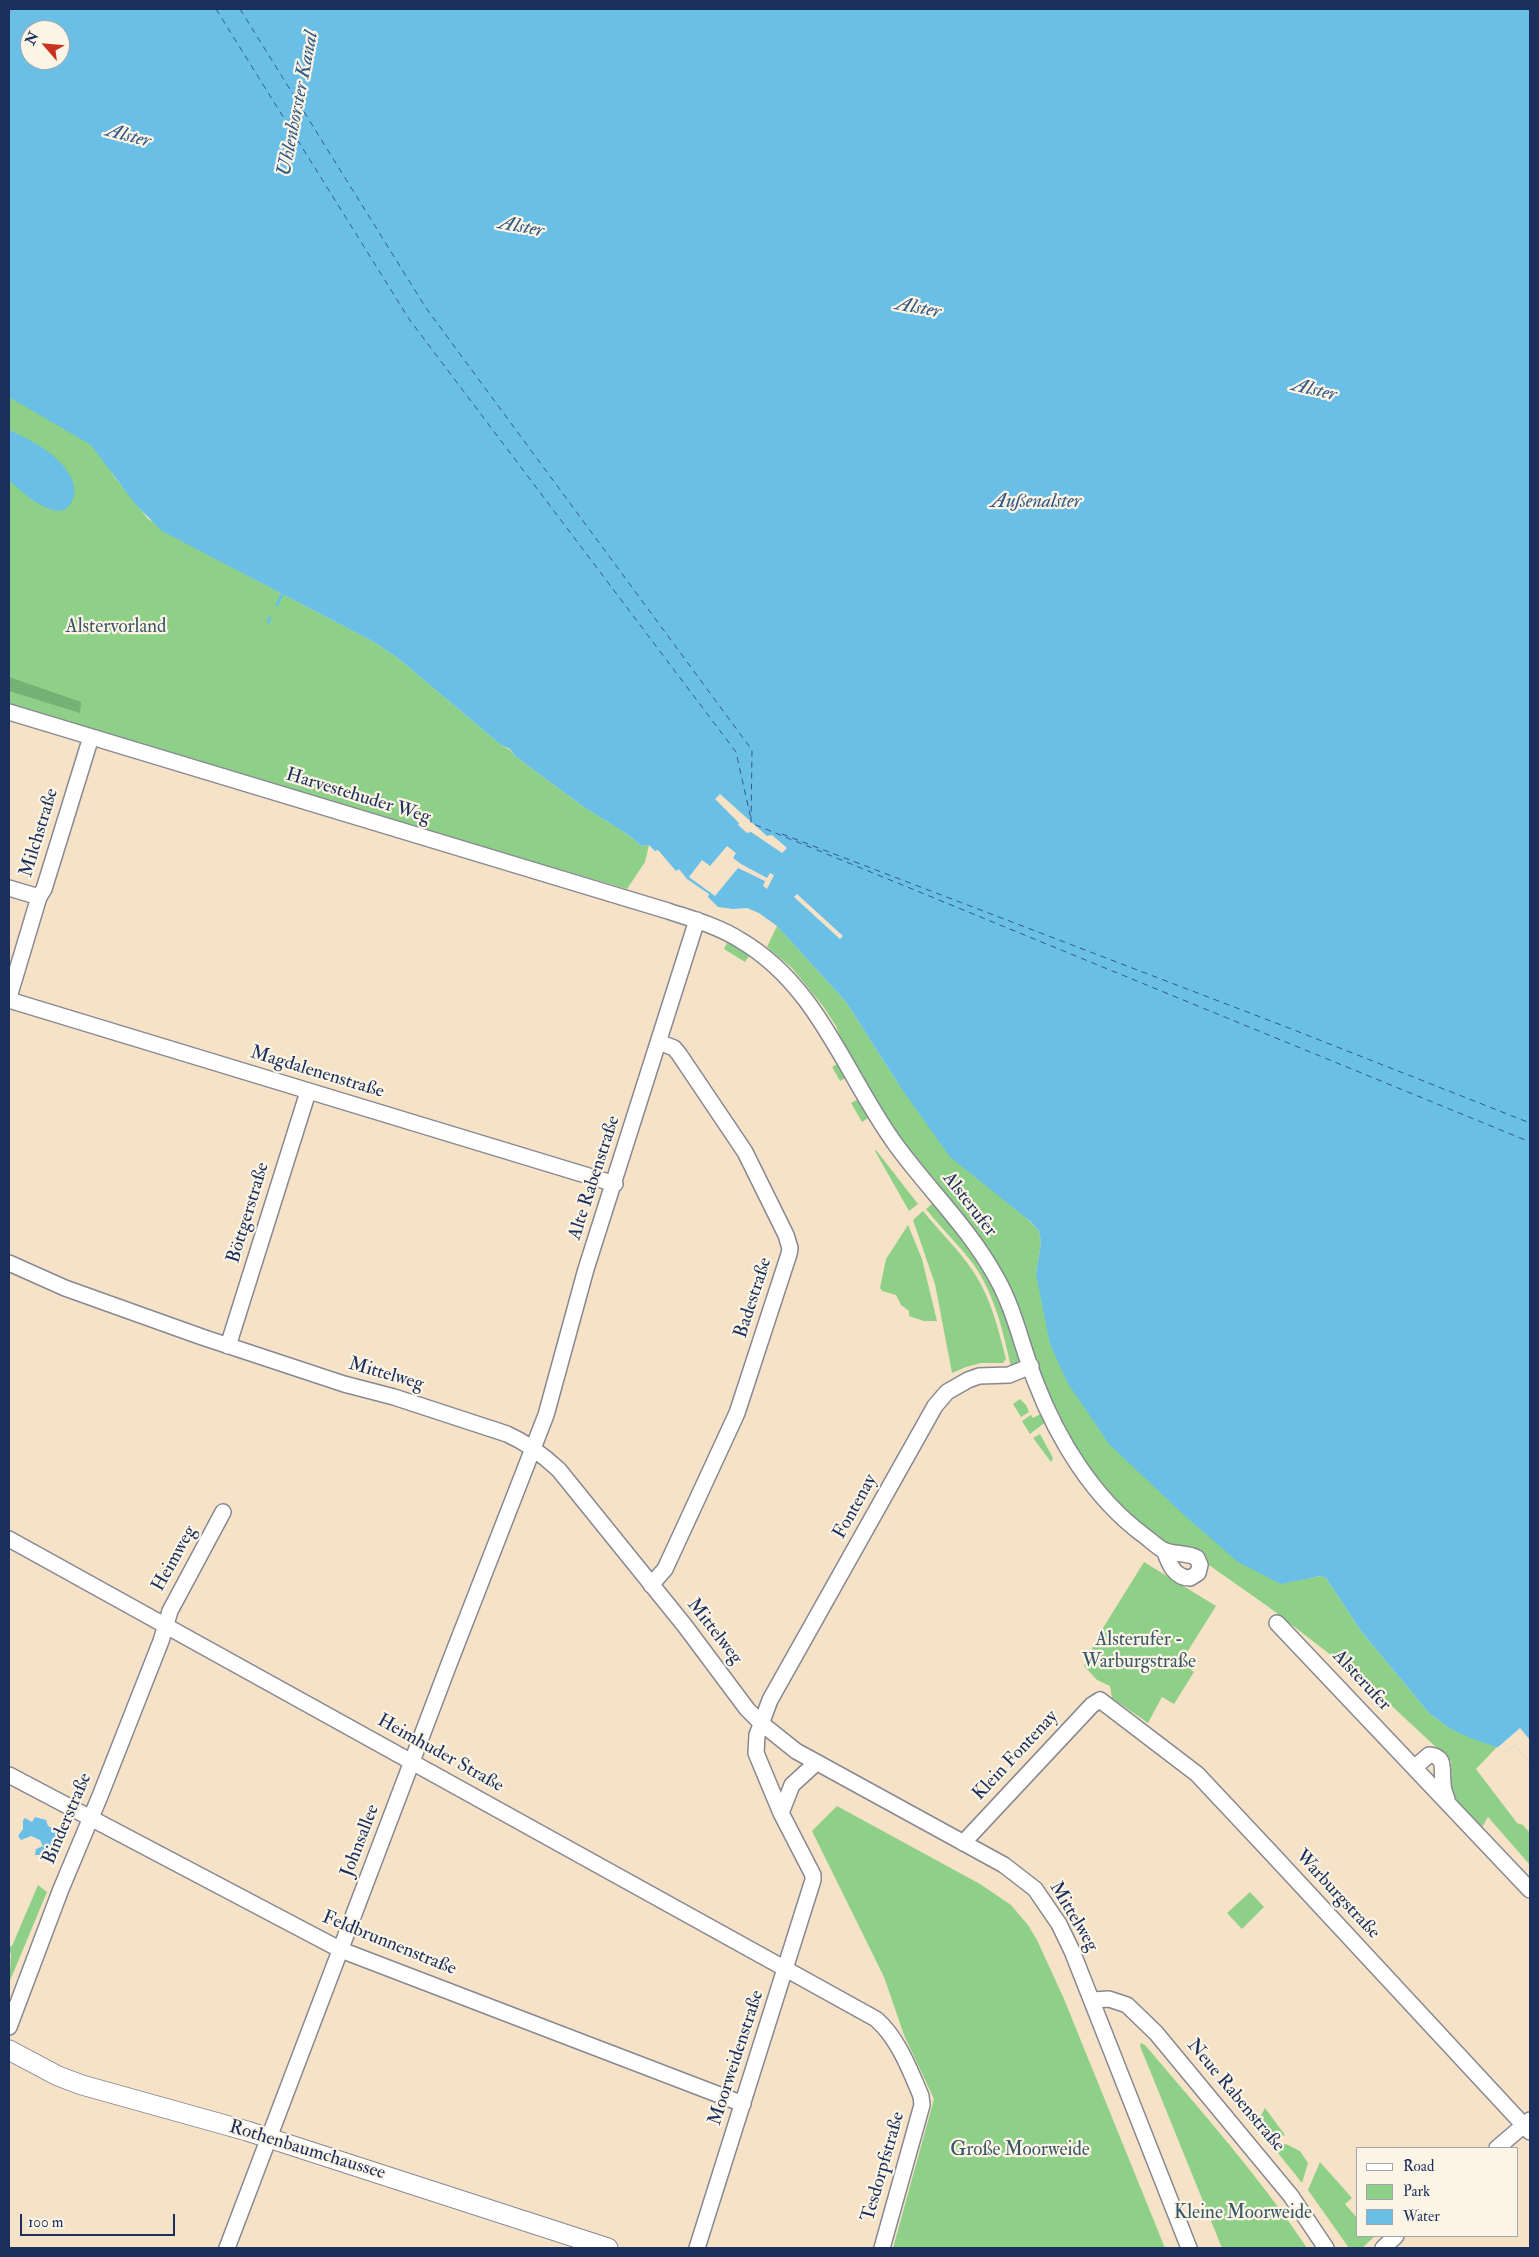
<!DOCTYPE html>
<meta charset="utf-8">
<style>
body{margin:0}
#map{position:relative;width:1539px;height:2257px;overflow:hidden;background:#f6e2c6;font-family:"IM FELL Double Pica",serif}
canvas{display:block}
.frame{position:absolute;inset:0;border:10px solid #1b2f5e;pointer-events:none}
.legend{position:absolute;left:1356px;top:2147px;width:162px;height:90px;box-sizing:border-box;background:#fcf5e5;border:1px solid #a2a6af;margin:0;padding:6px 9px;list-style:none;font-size:15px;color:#1b2f5e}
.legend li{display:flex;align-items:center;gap:10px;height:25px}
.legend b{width:25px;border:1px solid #a2a6af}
.north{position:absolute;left:20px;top:20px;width:50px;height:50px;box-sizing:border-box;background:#fcf5e5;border:1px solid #a2a6af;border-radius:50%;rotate:297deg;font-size:14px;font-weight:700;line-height:20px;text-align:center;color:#1b2f5e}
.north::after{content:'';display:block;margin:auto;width:18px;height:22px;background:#c8321e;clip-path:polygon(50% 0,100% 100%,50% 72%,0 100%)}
.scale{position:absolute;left:20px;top:2214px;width:155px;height:22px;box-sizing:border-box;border:2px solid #1b2f5e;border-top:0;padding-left:6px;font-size:15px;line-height:18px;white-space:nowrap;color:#1b2f5e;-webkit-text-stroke:4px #fcf5e5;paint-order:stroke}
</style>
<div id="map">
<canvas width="1539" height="2257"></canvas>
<div class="frame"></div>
<ul class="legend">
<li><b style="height:6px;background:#fff"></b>Road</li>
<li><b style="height:14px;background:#8fd088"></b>Park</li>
<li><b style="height:14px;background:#6abfe7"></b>Water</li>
</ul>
<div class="north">N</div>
<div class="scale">100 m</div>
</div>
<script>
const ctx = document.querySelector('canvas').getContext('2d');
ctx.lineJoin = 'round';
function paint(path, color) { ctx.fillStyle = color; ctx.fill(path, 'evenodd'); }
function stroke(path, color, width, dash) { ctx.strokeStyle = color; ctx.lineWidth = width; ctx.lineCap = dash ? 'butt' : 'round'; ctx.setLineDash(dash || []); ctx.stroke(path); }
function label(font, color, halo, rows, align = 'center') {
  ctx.font = font + ' "IM FELL Double Pica",serif'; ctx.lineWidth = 4.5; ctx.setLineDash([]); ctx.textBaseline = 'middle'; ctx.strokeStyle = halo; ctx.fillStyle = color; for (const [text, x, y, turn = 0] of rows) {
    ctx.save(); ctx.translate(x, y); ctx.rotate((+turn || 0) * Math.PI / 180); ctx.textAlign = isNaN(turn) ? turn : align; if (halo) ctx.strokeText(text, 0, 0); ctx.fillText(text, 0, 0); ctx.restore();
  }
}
paint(new Path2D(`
 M9,377L86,416L113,475L148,519L254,579L374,642L399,659L501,745L510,750L515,756C536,771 556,787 577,802C597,817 623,828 641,846L649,845L645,862L627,889L88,731L9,706Z
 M777,926L846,1002L899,1085L1039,1231L1041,1243L1036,1274L1306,1579L1321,1576L1326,1578L1361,1631L1429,1713L1449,1728L1497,1747L1476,1769L1517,1823L1523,1825L1530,1833V1865L1488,1817L1482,1827L1452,1795L1451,1761L1367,1683L1270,1608L1189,1551L1166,1543L1138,1523L1113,1499L1095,1479L1058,1418L1010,1296L900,1142L847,1054L836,1026L823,1006L792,968L767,947Z
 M729,939L751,953L745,962L724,949Z
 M841,1062L849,1076L840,1081L832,1067Z
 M857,1100H861L871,1116L862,1122L851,1103Z
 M876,1150L918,1204L909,1211L875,1151Z
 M935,1201L996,1287L1020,1359L1016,1364L1011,1367C1003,1331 995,1296 974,1265C959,1245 941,1228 926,1209Z
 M923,1211C939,1231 959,1250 973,1271C991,1298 998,1328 1006,1359L1003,1363H981L966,1367L952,1373L935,1284L913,1220Z
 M908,1225L922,1259L937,1321H924L909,1316V1311L901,1305L896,1295L882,1291L880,1288L886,1259Z
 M1020,1399L1026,1405L1029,1412L1021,1417L1013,1404Z
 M1042,1413L1047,1421L1030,1434L1022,1421L1031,1415L1033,1418Z
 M1040,1434L1053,1458L1051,1462L1033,1438Z
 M1144,1562L1216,1606L1181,1662L1194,1672L1174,1704L1162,1697L1148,1723L1112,1698L1110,1686L1097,1680L1084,1666L1098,1636Z
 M837,1806L980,1884L1011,1905L1028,1925L1037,1940L1064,1999L1165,2248H893L934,2099L904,2035L884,1977L812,1831Z
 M38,1885L47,1892L9,1983L11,1955L9,1947L12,1946Z
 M1250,1892L1264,1907L1242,1929L1227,1913Z
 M1141,2043L1145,2045C1201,2111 1259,2176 1307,2248H1222L1140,2046Z
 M1265,2108L1285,2135L1271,2141L1257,2123Z
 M1286,2144L1300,2151L1308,2163L1302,2183L1274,2148Z
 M1320,2162L1352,2198L1345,2204L1358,2219V2236L1374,2237L1362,2248H1349L1308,2190Z`), '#8fd088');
paint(new Path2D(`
 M9,677L81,702L80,713L9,691Z`), '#73b274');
paint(new Path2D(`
 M9,9H1530V1763L1515,1745L1508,1751L1470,1738L1449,1728L1429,1713L1361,1631L1326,1578L1321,1576L1281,1584L1238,1562L1185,1516L1109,1444L1067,1382L1050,1344L1036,1274L1041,1243L1039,1231L1030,1221L950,1157L899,1085L846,1002L777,926L759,913L747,908L733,909L718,907L708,897L709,894L687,879L679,869L676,871L658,850L655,851L649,845L641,846C623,828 598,818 577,802C556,787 536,771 515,756L510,749L501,745L399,659L374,642L162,531L136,505L91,445L9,397ZM30,30H60V60H30Z
 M9,430C33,441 63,456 73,482C75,489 75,495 72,501C60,528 20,491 9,480Z
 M35,1817L46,1820L48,1826L59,1832L57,1844L47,1855H35L36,1849L43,1846L40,1840L31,1836L21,1840L18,1836L23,1829V1820L25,1818L32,1822Z`), '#6abfe7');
paint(new Path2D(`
 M720,794L767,836L772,835L787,848L782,853L751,832L747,833L738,825L739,823L715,799Z
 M727,846L736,853L733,858L741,864L767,878L770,873L774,875L767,889L763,886L765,881L738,868L715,896L689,877L702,860L710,866Z
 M797,894L843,936L840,939L794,897Z
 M1520,1728L1530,1740V1763L1515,1745L1508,1751L1497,1748Z`), '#f6e2c6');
stroke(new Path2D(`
 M277,605L283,593
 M268,622L270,618`), '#6abfe7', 3);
stroke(new Path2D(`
 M216,9L409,319L736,752L751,819
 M240,9L426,308L752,750L751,823L1530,1142
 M782,834L1289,1028L1530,1123`), '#335a87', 1, [6, 5]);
const minor = new Path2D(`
 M9,712L668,911C692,919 718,926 740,940C819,986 845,1075 896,1145C928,1189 970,1229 996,1277C1015,1310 1022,1348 1036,1383C1058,1440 1093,1497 1142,1534C1149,1539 1156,1546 1163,1550C1173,1555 1187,1552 1197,1558L1200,1565L1198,1573L1190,1578C1174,1578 1169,1563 1164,1550
 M9,888L39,897
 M9,997L39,897L44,889L91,737
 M9,1000L615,1184
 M9,1263L65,1288L202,1337L344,1384L394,1397L507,1434C527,1443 543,1455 559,1470L685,1626L747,1709L761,1723L796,1751L1004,1865L1035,1889L1059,1924L1072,1951L1189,2248
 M228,1346L308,1092
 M9,1539L876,2019C898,2038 910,2070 921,2096L922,2105L882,2248
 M651,1585L665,1569L737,1413L789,1254L790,1248L786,1235L745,1152L679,1054L674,1048L659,1042
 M1277,1623L1530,1890
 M1415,1767L1429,1755C1447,1756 1441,1771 1443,1783C1443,1789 1445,1794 1447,1799
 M9,1775L341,1950L743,2104
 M781,1813L792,1785L816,1763
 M963,1843L1092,1705L1100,1700L1197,1774L1273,1855L1530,2132
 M1093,2000L1109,1999L1127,2005L1156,2033L1291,2196L1326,2248
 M9,2027L61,1889L100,1796L161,1641L170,1611L223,1512
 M1497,2148L1530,2120
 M227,2248L449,1664L546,1415L586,1269L697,920
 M697,2248L813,1880V1875L781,1813L756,1753L757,1735L770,1700L935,1406L947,1392L968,1380L979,1376L1009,1375L1031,1366
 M1383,2248L1396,2236`);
const major = new Path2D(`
 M9,2050L58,2076L82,2085L247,2131L608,2248`);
stroke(minor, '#888892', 18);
stroke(major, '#888892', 21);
stroke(minor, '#fff', 15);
stroke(major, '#fff', 19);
label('19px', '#385768', '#fcf5e5', [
 ["Alstervorland",116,628],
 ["Alsterufer -",1139,1641],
 ["Warburgstraße",1139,1663],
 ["Große Moorweide",1020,2151],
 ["Kleine Moorweide",1243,2214]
]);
label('19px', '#1b2f5e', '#fcf5e5', [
 ["Harvestehuder Weg",358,797,17],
 ["Milchstraße",40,833,-73],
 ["Magdalenenstraße",317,1073,17],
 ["Alte Rabenstraße",595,1178,-72],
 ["Alsterufer",969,1205,52],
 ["Böttgerstraße",249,1213,-73],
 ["Badestraße",754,1298,-72],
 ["Mittelweg",386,1375,16],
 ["Fontenay",856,1507,-61],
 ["Heimweg",175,1559,-61],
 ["Mittelweg",714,1632,52],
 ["Alsterufer",1361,1681,47],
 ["Heimhuder Straße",440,1754,29],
 ["Klein Fontenay",1016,1756,-47],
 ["Binderstraße",68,1819,-67],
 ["Johnsallee",361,1841,-69],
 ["Warburgstraße",1337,1895,47],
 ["Mittelweg",1073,1917,59],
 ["Feldbrunnenstraße",389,1944,22],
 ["Moorweidenstraße",737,2058,-72],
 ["Neue Rabenstraße",1235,2096,50],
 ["Rothenbaumchaussee",307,2151,17],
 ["Tesdorpfstraße",884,2167,-74]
]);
label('italic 20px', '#335a87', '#fcf5e5', [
 ["Uhlenhorster Kanal",299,104,-79],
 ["Alster",128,137,15],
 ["Alster",521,228,11],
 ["Alster",918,309,11],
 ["Alster",1314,391,14],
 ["Außenalster",1036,503]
]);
</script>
